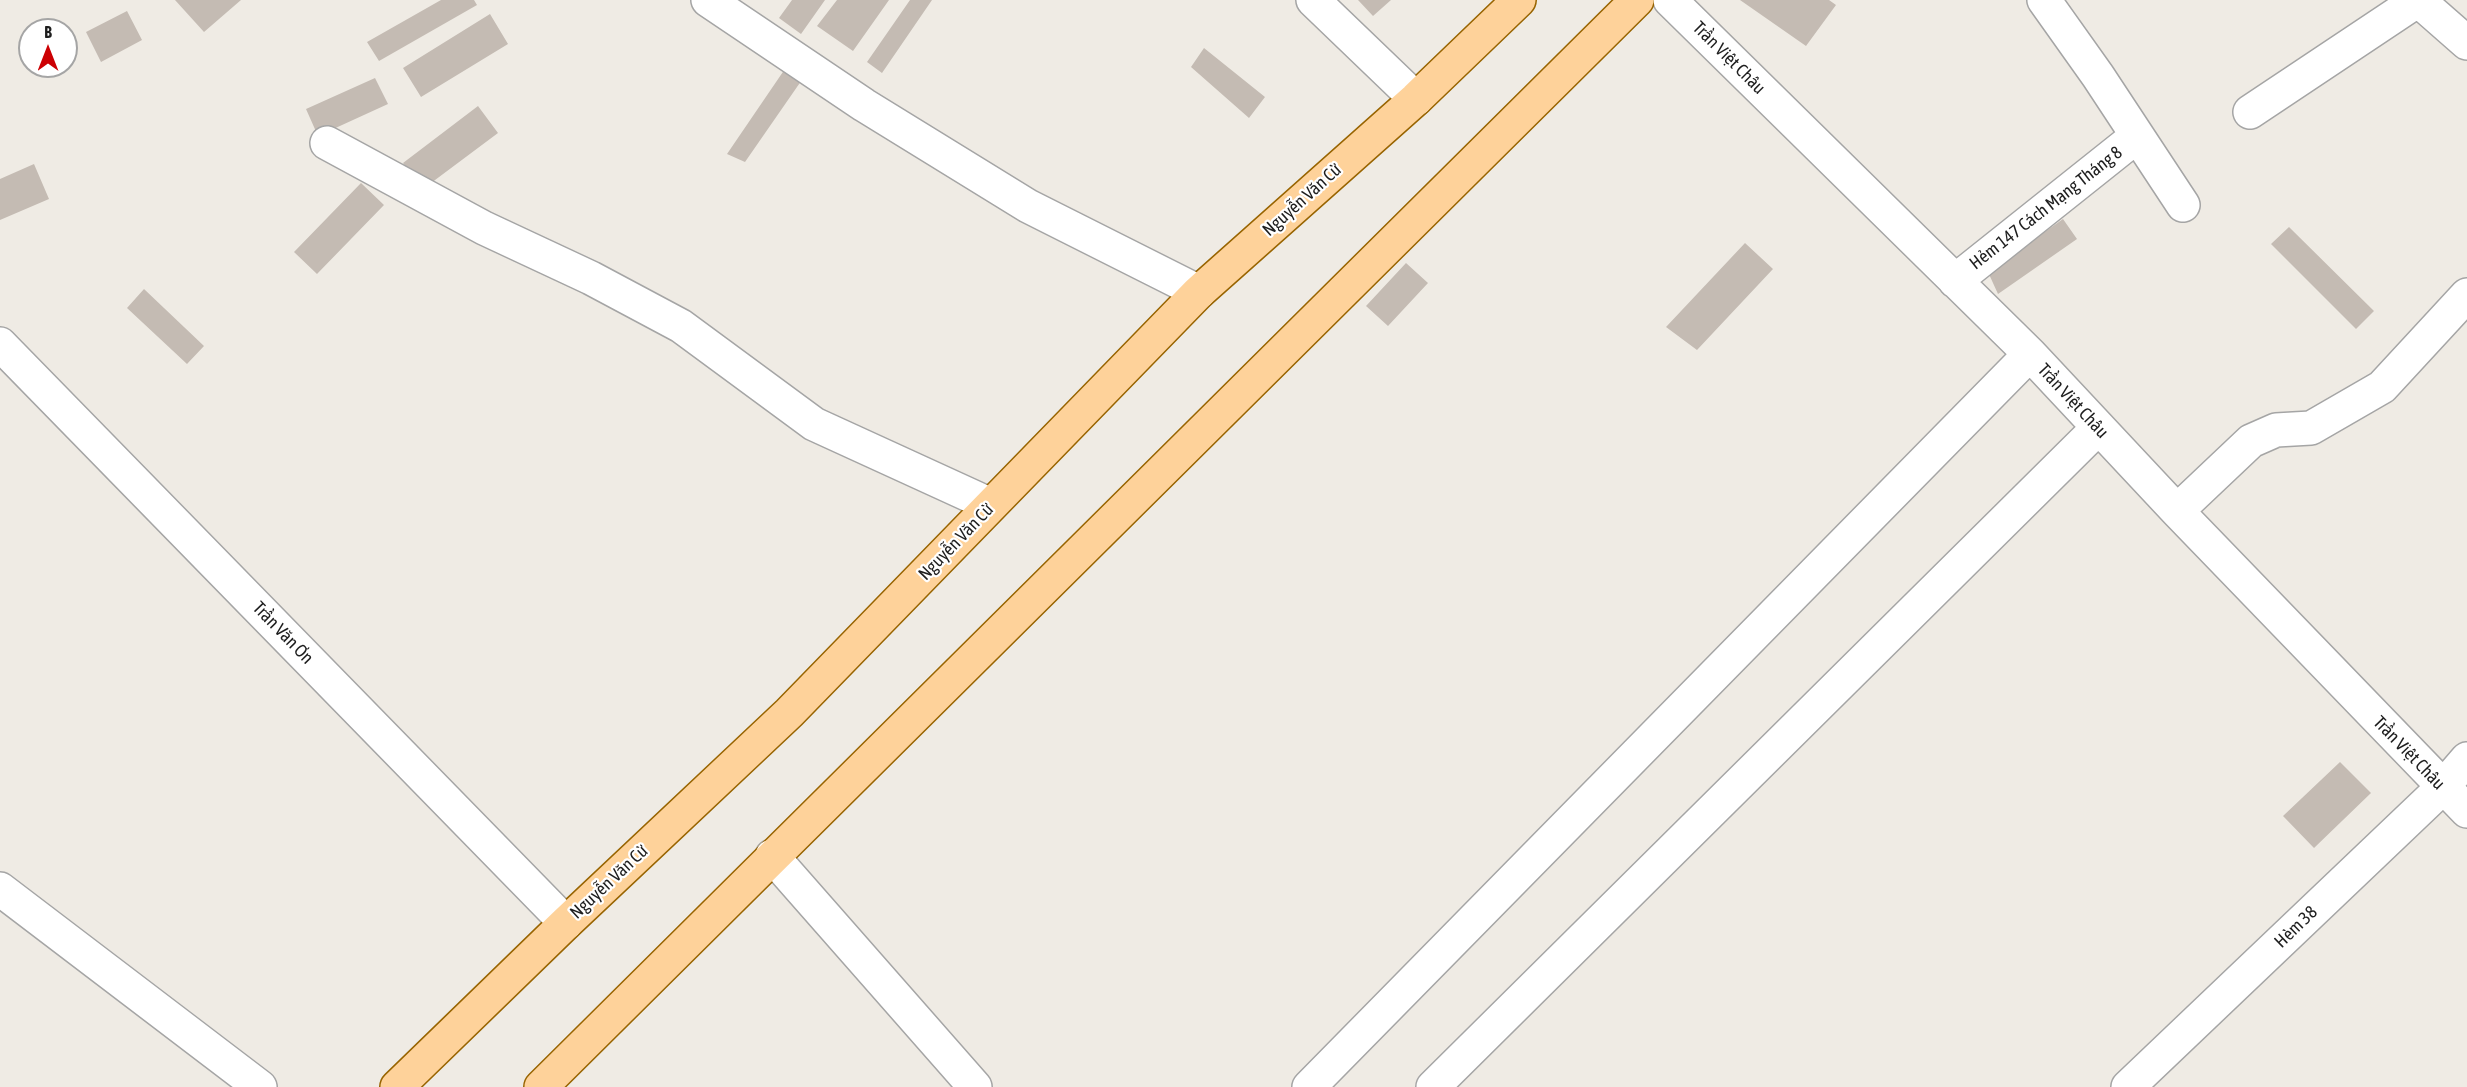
<!DOCTYPE html>
<meta charset="utf-8">
<style>
body{margin:0}
#map{position:relative;width:2467px;height:1087px;overflow:hidden;background:#efebe4;font-family:"Asap Condensed",sans-serif}
canvas{display:block}
.north{position:absolute;left:18px;top:18px;width:60px;height:60px;box-sizing:border-box;background:#fff;border:2px solid #a5a5a5;border-radius:50%;rotate:0deg;font-size:16px;font-weight:700;line-height:24px;text-align:center;color:#1e1e1e}
.north::after{content:'';display:block;margin:auto;width:21px;height:27px;background:#cc0003;clip-path:polygon(50% 0,100% 100%,50% 72%,0 100%)}
</style>
<div id="map">
<canvas width="2467" height="1087"></canvas>
<div class="north">B</div>
</div>
<script>
const ctx = document.querySelector('canvas').getContext('2d');
ctx.lineJoin = 'round';
function paint(path, color) { ctx.fillStyle = color; ctx.fill(path, 'evenodd'); }
function stroke(path, color, width, dash) { ctx.strokeStyle = color; ctx.lineWidth = width; ctx.lineCap = dash ? 'butt' : 'round'; ctx.setLineDash(dash || []); ctx.stroke(path); }
function label(font, color, halo, rows, align = 'center') {
  ctx.font = font + ' "Asap Condensed",sans-serif'; ctx.lineWidth = 4.5; ctx.setLineDash([]); ctx.textBaseline = 'middle'; ctx.strokeStyle = halo; ctx.fillStyle = color; for (const [text, x, y, turn = 0] of rows) {
    ctx.save(); ctx.translate(x, y); ctx.rotate((+turn || 0) * Math.PI / 180); ctx.textAlign = isNaN(turn) ? turn : align; if (halo) ctx.strokeText(text, 0, 0); ctx.fillText(text, 0, 0); ctx.restore();
  }
}
paint(new Path2D(`
 M175,0H241L204,32Z
 M441,0H474L477,5L379,61L367,42Z
 M792,0H825L801,34L779,18Z
 M837,0H889L853,51L817,26Z
 M910,0H932L882,73L867,62Z
 M1358,0H1391L1373,16Z
 M1740,0H1829L1836,5L1806,46Z
 M127,11L142,40L101,62L86,32Z
 M490,14L508,44L421,97L403,68Z
 M1204,48L1265,97L1249,118L1191,67Z
 M789,63L806,74L745,162L727,154Z
 M375,78L388,104L318,136L306,109Z
 M478,106L498,133L423,189L403,163Z
 M34,164L49,199L0,220V179Z
 M361,183L384,205L317,274L294,252Z
 M2063,219L2077,239L1998,294L1988,272Z
 M2289,227L2374,311L2356,329L2271,244Z
 M1745,243L1773,269L1697,350L1666,327Z
 M1406,263L1428,283L1388,326L1366,306Z
 M144,289L204,346L187,364L127,308Z
 M2340,762L2371,793L2314,848L2283,816Z`), '#c4bbb3');
const minor = new Path2D(`
 M708,0L864,105L1028,206L1199,292
 M1313,0L1416,99
 M1670,0L2030,354L2177,511L2467,811
 M2044,0L2098,76L2183,205
 M2418,0L2467,43
 M2250,112L2418,0
 M327,143L484,228L591,278L681,326L814,424L991,505
 M1955,281L2137,136
 M0,344L566,923
 M2177,511L2251,441L2276,430L2311,428L2382,387L2467,295
 M772,856L975,1087
 M0,889L260,1087
 M1309,1087L2030,354
 M1433,1087L2098,428
 M2128,1087L2442,788L2467,759`);
const major = new Path2D(`
 M397,1087L566,923L789,713L1199,292L1416,99L1519,0
 M541,1087L1637,0`);
stroke(minor, '#a5a5a5', 36);
stroke(major, '#986400', 36);
stroke(minor, '#fff', 33);
stroke(major, '#fed29a', 33);
label('18px', '#1e1e1e', '#fff', [
 ["Trần Việt Châu",1729,58,45],
 ["Nguyễn Văn Cừ",1302,200,-42],
 ["Hẻm 147 Cách Mạng Tháng 8",2046,208,-38],
 ["Trần Việt Châu",2073,401,47],
 ["Nguyễn Văn Cừ",956,542,-46],
 ["Trần Văn Ơn",283,633,46],
 ["Trần Việt Châu",2409,753,46],
 ["Nguyễn Văn Cừ",609,882,-43],
 ["Hèm 38",2296,927,-44]
]);
</script>
